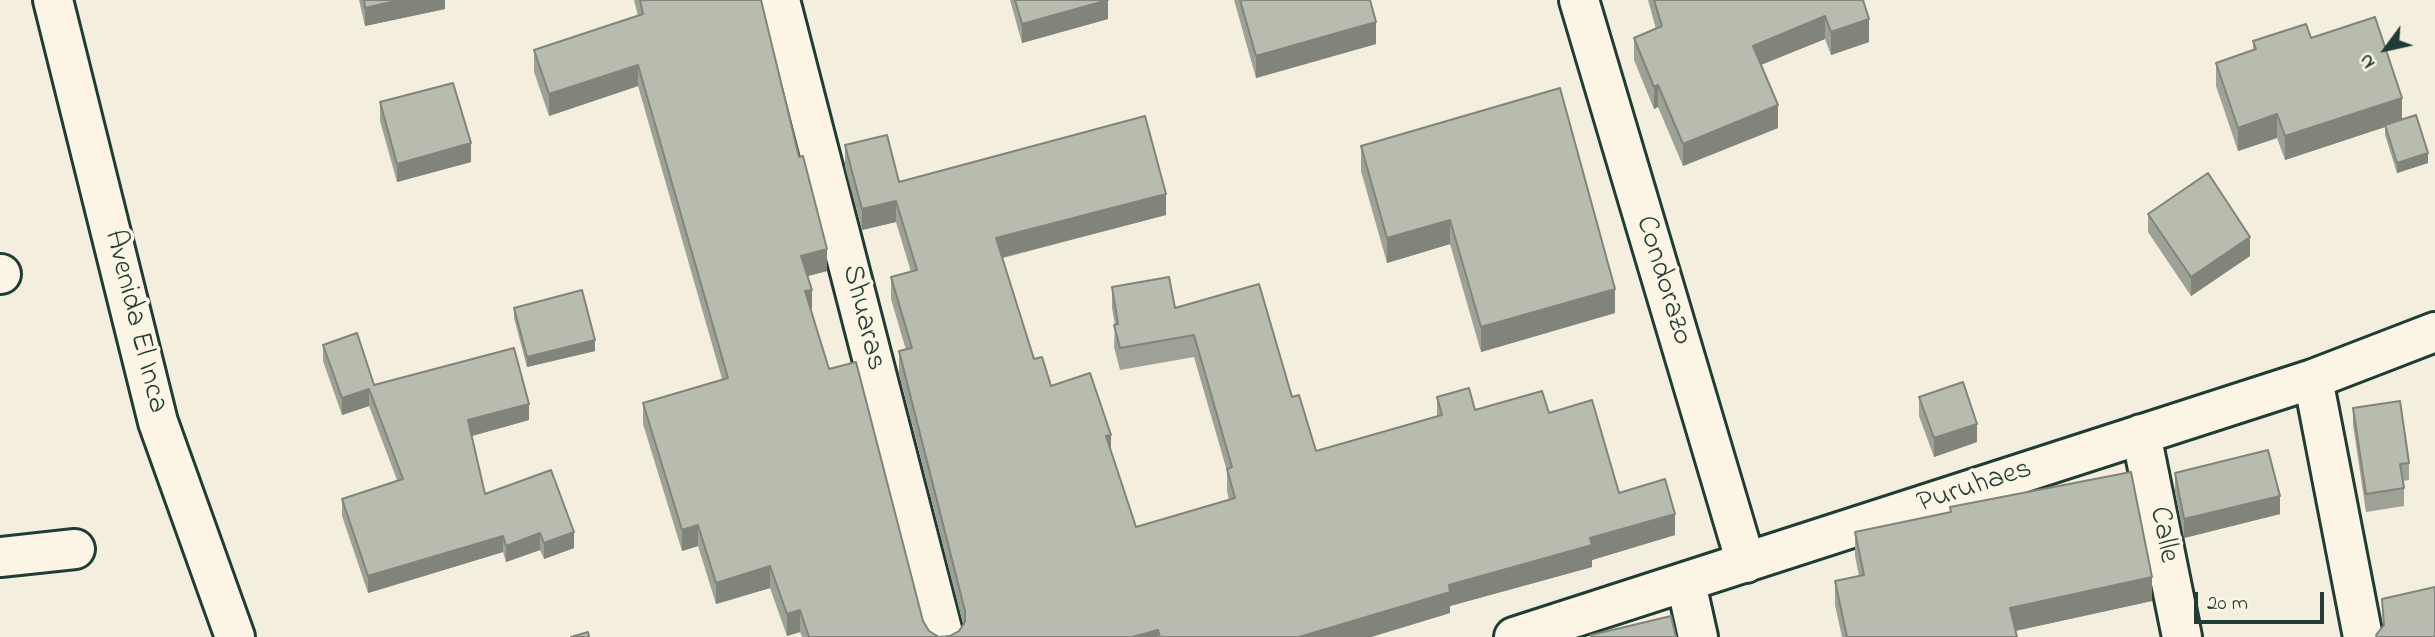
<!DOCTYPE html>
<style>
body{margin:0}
#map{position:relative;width:2435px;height:637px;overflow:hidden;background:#f3eede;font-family:"Indie Flower",sans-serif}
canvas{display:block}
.north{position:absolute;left:2351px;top:14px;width:70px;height:70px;-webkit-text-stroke:5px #fcf5e5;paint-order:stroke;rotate:237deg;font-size:19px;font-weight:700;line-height:28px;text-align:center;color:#1f3d34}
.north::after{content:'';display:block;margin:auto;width:24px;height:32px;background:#1f3d34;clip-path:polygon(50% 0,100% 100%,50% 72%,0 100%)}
.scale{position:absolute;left:2194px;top:592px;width:130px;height:32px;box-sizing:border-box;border:4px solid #1f3d34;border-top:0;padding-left:9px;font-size:21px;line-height:24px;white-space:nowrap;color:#1f3d34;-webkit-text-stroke:5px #fcf5e5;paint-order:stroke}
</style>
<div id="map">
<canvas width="2435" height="637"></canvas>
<div class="north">N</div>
<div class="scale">20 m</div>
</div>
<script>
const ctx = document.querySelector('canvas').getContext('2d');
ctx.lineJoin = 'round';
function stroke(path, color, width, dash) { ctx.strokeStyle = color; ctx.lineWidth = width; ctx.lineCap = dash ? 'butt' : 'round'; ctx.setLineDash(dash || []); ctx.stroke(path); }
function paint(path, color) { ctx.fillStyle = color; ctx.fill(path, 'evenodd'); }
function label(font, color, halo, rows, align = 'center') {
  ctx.font = font + ' "Indie Flower",sans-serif'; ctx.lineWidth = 7; ctx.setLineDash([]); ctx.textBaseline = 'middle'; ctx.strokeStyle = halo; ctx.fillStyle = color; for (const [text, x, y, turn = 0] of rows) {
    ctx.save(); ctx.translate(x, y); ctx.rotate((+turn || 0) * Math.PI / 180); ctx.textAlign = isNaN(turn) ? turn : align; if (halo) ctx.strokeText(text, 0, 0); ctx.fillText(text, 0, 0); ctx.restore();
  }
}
const minor = new Path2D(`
 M53,0L158,422L235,637
 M780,0L944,637
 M1579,0L1746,563
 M0,274H1
 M2313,379L2363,637
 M2141,434L2182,637
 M0,557L75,549
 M1686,583L1698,637
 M1514,637L2313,379L2435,332`);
stroke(minor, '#1f3d34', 44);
stroke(minor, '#fcf5e5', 38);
paint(new Path2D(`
 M359,0H445V9L365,26Z
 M634,0H761L827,271L807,276L811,311L829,369L923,621L929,631L939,637L950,636L959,631L963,624L899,373V351L906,350L891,299V277L911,272L896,222L862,230L845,167V145L899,182L1166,215L1003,258L1034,359L1051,386L1111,452L1136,527L1229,500L1227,491V471L1194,357L1120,370L1114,347L1115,325L1112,308V287L1175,308L1292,397L1316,451L1437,416V397L1475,410L1549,413L1619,493L1675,535L1592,560V567L1450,606V613L1371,637H802L800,632L787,636L770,588L716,604L698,546L682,551L643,424V403L722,379L638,86L549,116L534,72V50L638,16Z
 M1010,0H1108V19L1022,43Z
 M1234,0H1370L1376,44L1256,78Z
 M1648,0H1863L1869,42L1831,55L1825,39L1761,65L1778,128L1683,166L1658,107L1654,109L1634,60V38L1656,29Z
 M2311,38L2402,119L2428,163L2397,173L2385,135V127L2285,160L2277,138L2238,151L2216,86V63L2253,50V41Z
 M380,102L471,162L397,182L380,121Z
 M1361,146L1615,313L1481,352L1450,244L1387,263L1361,171Z
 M2148,214L2250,256L2191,296L2148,232Z
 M514,308L595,351L527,367L514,318Z
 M323,345L374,385L529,420L472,436L485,494L574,548L544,559L540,550L506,562L503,552L368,593L342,516V499L397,480L369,406L342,415L323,361Z
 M1919,397L1977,442L1934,457L1919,416Z
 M2353,408L2409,463V480L2403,481L2404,488V506L2366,512L2353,425Z
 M2175,473L2280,514L2184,538L2175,492Z
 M1950,507L2152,601L2015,631L2017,637H1842L1835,605V581L1859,576L1855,556V532L1950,512Z`), '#9ea296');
paint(new Path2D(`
 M400,0H445V9L365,26V8Z
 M1108,0V19L1022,43V24Z
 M1825,16V39L1753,68V46Z
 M1869,19V42L1831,55V32Z
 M1376,22V44L1256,78V56Z
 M638,65V86L549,116V94Z
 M1658,85V107L1654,109V87Z
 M2402,98V122L2385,125V127L2285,160V136Z
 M1778,105V128L1683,166V144Z
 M2277,114V138L2238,151V128Z
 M471,143V162L397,182V164Z
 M2428,153V163L2397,173V163Z
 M1166,194V215L996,259V238Z
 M896,201V222L862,230V209Z
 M1450,220V244L1387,263V238Z
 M2250,237V256L2191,296V277Z
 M827,249V271L801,278V256Z
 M1615,289V313L1481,352V327Z
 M812,290V311L805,291Z
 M595,340V351L527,367V357Z
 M369,389V406L342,415V398Z
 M529,404V420L468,437V420Z
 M1977,424V442L1934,457V438Z
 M1111,435V456L1106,436Z
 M2280,496V514L2184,538V519Z
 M1675,514V535L1592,560V567L1450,606V613L1371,637H1299L1449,585L1590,538Z
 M698,525V546L682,551V530Z
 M574,532V548L544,559V543Z
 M540,533V550L506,562V546Z
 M503,536V552L368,593V576Z
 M770,566V588L716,604V583Z
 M2152,577V601L2010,632V608Z
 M800,610V632L787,636V614Z
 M1158,630V637H1132Z`), '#81847a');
const building = new Path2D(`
 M364,0H400L365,8Z
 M640,0H761L799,157L803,156L827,249L801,256L812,290L805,291L829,369L856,362L923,621L929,631L939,637L950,636L959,631L965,622V611L899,351L912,348L891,277L917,270L896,201L862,209L845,145L887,135L899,182L1145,116L1166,194L996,238L1034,359L1042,357L1051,386L1090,373L1111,435L1106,436L1136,527L1235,498L1227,469L1232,467L1194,335L1120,348L1114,325L1118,324L1112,287L1169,277L1175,308L1259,284L1292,397L1299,395L1316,451L1442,415L1437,397L1469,388L1475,410L1542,391L1549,413L1592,400L1619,493L1665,479L1675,514L1590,538L1592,545L1449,585L1450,592L1299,637H1160L1158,630L1132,637H809L800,610L787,614L770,566L716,583L698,525L682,530L643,403L728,378L638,65L549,94L534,50L643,14Z
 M1015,0H1108L1022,24Z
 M1240,0H1370L1376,22L1256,56Z
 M1654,0H1863L1869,19L1831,32L1825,16L1753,46L1778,105L1683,144L1658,85L1654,87L1634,38L1662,26Z
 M2375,17L2402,98L2285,136L2277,114L2238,128L2216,63L2256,49L2253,41L2306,24L2311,38Z
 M453,83L471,143L397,164L380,102Z
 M1560,88L1615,289L1481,327L1450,220L1387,238L1361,146Z
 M2416,115L2428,153L2397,163L2385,125Z
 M2208,173L2250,237L2191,277L2148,214Z
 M582,290L595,340L527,357L514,308Z
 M357,333L374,385L514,348L529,404L468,420L485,494L551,470L574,532L544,543L540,533L506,546L503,536L368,576L342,499L403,479L369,389L342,398L323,345Z
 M1963,382L1977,424L1934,438L1919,397Z
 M2400,401L2409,463L2400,464L2404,488L2366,494L2353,408Z
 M2268,450L2280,496L2184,519L2175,473Z
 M2131,472L2152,577L2010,608L2017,637H1847L1835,581L1864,575L1855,532L1951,512L1950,507Z
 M2435,587V637H2377L2376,635L2384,625L2382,599Z
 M1671,616L1676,637H1591V635Z
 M588,632L589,637H571Z`);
paint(building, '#b8bcae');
stroke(building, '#81847a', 2);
label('30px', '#1f3d34', '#fcf5e5', [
 ["Condorazo",1662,281,73],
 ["Shuaras",862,318,76],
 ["Avenida El Inca",134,322,76],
 ["Puruhaes",1975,488,-18],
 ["Calle",2162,535,79]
]);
</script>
